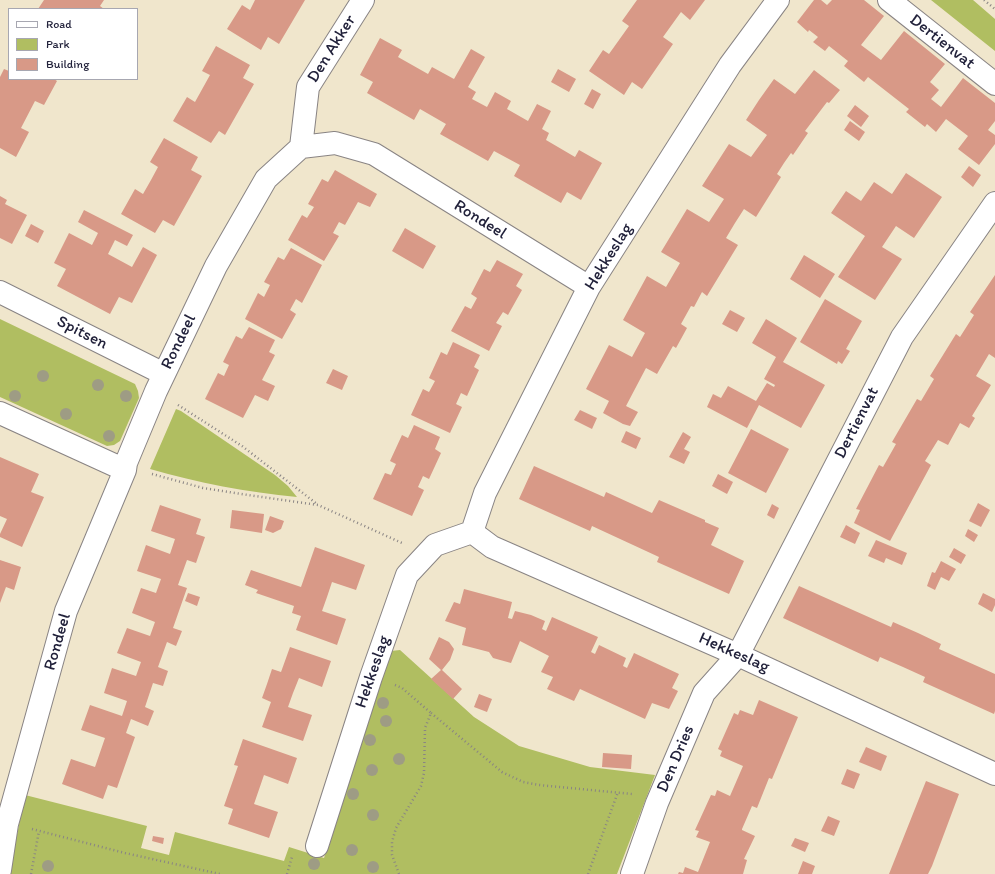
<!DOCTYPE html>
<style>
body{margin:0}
#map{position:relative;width:995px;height:874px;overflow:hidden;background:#f0e6cc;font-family:Itim,sans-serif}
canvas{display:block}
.legend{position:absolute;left:8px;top:8px;width:130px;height:72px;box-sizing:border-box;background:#fff;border:1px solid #a7a7b1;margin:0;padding:5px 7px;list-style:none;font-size:12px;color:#22223b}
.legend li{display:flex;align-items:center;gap:8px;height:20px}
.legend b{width:20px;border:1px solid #a7a7b1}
</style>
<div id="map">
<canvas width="995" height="874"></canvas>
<ul class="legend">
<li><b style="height:5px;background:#fff"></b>Road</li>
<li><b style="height:11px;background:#b0be61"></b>Park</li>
<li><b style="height:11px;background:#d89987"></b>Building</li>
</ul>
</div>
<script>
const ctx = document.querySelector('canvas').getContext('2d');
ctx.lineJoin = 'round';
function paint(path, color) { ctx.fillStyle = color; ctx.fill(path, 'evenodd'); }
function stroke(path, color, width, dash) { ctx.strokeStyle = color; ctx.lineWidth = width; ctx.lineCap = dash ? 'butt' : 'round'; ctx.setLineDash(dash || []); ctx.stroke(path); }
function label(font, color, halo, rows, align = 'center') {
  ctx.font = font + ' Itim,sans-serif'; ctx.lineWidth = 3; ctx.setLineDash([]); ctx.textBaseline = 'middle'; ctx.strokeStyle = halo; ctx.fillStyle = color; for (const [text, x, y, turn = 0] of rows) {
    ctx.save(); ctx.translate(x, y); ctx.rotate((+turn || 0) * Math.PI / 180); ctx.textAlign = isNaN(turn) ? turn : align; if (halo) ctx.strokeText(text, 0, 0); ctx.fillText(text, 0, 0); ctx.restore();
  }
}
paint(new Path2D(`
 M931,0H973L995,19V51Z
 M0,319L135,384L138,391L139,398L120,441L114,445L107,446L0,397Z
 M176,409L181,411L275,475L288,486L297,497C247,492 198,483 150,469Z
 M400,650L474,717L519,746L590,767L655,775L617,874H9L25,795L147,826L141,848L169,855L175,832L284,861L289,847L324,858L391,651Z`), '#b0be61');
paint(new Path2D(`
 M44,0H104L100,6L104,9H38Z
 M255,0H305L279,44L268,37L261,50L227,29L242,5L250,10Z
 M637,0H705L690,20L681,12L663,37L673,44L642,89L632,82L624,95L589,71L603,50L609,54L629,26L622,21Z
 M814,0H821L827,5L832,0H864L884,16L861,45L881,60L904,31L945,64L930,82L939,90L931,99L941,107L963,78L995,103V121L988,130L995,135V144L979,165L958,149L968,136L946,119L936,132L927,124L925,127L906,112L909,109L868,77L864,82L844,66L848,61L829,46L825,51L813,42L818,37L809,30L808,32L797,22Z
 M380,38L402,50L398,57L428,74L432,67L454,79L471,49L485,57L468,87L476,92L472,99L487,107L495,92L511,101L507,109L528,121L537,104L551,111L542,129L549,133L546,140L575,157L579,150L602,163L581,200L567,192L561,203L514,176L520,165L494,151L488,161L440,134L446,124L420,109L414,120L367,93L373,82L360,75Z
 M216,46L250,65L243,78L254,84L225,135L219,131L211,143L173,121L187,97L195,102L210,75L202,71Z
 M4,69L9,71V79H54L57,81L44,105L35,101L21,128L29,132L16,157L0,148V77Z
 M558,69L576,79L569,92L551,82Z
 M814,70L840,90L829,103L827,102L805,131L808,133L793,155L791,153L784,163L777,174L781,177L756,217L744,209L735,223L726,238L738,245L707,296L702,292L694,307L691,306L681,324L687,328L676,348L673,346L657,374L646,368L626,406L638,412L630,426L623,424L603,413L609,401L586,389L609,345L632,357L645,333L623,320L647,276L666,287L680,263L661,252L687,209L709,222L724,199L702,186L729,144L751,157L767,135L746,120L759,100L774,79L795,94Z
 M592,89L601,94L593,109L584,104Z
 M855,105L869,116L861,127L847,116Z
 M850,121L865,132L859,141L844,130Z
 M164,138L198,157L191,170L202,176L174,226L163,220L155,233L121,214L135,189L143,194L151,180L158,167L150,162Z
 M969,166L981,175L973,187L961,177Z
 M335,170L377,194L370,207L358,202L345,225L339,222L333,233L339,236L324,261L288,240L302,215L307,218L314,207L308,204L322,179L328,182Z
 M906,173L942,197L914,238L896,226L882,247L902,259L875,300L838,277L865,236L831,213L846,191L861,201L874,182L892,194Z
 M0,196L7,200L5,204L27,215L12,244L0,238Z
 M84,210L133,235L127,246L115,240L108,254L132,267L143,247L157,255L132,303L119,297L110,314L57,286L66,269L54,263L69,233L92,245L98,233L78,222Z
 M31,224L44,231L38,243L25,236Z
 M405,228L436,246L423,269L392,251Z
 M291,248L322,265L302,303L296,299L290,310L296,314L282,339L245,319L258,293L264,297L270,285L264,282L278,257L284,260Z
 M804,255L835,274L820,298L790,279Z
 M497,260L523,274L516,286L522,290L508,315L503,312L496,323L502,326L489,351L451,331L465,306L471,309L477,298L471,294L484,269L490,272Z
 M995,275V358L989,354L976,376L991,385L972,416L975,418L969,428L960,423L948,445L938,440L925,461L931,465L890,541L854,523L860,510L856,509L879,465L883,467L896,444L892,442L917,399L921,401L934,379L930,376L956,334L960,337L974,315L970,312Z
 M825,299L862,321L846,349L850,351L842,364L838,361L837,364L800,342Z
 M730,310L745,318L737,332L722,324Z
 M766,319L797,338L783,362L825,385L801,428L759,405L747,428L707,407L713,394L721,398L728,386L756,401L767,383L774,387L775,385L764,379L776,357L752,343Z
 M249,327L275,340L269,352L275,355L262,380L275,386L268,401L255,395L243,418L205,399L218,373L224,376L229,365L223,362L236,336L242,339Z
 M453,342L480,355L474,367L479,370L467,396L461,393L456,404L462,407L450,433L411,415L423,389L429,392L435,381L429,378L441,352L447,355Z
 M333,369L348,376L342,390L326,383Z
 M580,410L597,418L592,429L574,420Z
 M414,425L440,437L435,449L441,453L429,479L423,476L418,487L424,490L412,516L373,499L385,473L391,475L396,464L390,461L402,435L408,438Z
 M751,429L789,449L766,493L728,473Z
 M626,431L641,438L636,449L621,442Z
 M683,432L691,437L684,449L690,452L684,464L669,457Z
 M0,457L39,474L31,492L44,497L22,547L0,537V534L7,519L0,516Z
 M534,466L604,497L606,492L652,513L659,500L705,520V522L719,528L711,545L744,561L729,594L657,562L659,557L592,526L590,531L519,499Z
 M718,474L733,482L727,494L712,486Z
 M978,503L990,510L981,527L969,521Z
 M772,504L779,508L774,519L767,515Z
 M160,505L201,519L196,534L205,537L196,563L187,560L178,585L187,588L173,628L182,631L176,646L167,642L158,667L168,671L163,686L153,683L145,707L154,711L148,726L131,719L126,733L135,737L117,788L108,785L103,799L62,784L71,759L95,767L105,738L81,730L90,705L122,716L127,701L104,693L112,668L136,676L141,662L117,653L127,628L150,636L155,622L132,613L141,588L156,593L161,579L137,571L146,545L170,554L175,539L151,531Z
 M232,510L264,514L262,533L230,528Z
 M270,516L284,521L281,529L273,533L265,530Z
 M846,525L860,533L855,544L840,537Z
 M968,529L978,535L974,542L965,536Z
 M876,540L907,553L902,565L886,558L884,563L868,556Z
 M315,547L365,565L356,590L332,582L327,597L322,611L346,619L337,645L296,630L301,616L292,613L294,606L256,593L258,590L245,585L251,570L301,587Z
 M954,548L966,555L961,564L949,557Z
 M0,560L21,567L14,590L6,587L0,603Z
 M941,561L956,569L949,581L941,577L935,590L927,586L932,572L935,573Z
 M799,586L891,627L893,622L918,633L941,644L939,649L995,674V711L994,714L923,682L925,677L903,667L880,657L878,662L783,618Z
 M464,589L512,602L508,618L512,619L515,611L531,615L545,621L542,629L546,631L552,617L598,637L591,652L595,654L599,645L626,658L623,666L627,668L634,653L679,674L672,688L678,691L669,709L652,703L645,719L580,689L574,701L547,689L553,677L541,672L549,656L520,641L511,663L493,658L489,652L462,645L466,628L445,621L454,602L460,604Z
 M188,593L200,597L197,606L185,601Z
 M983,593L995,599V605L992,612L978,604Z
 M439,637L449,642L454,649L450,660L442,670L462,689L453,699L431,679L441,670L429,659Z
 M290,647L331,661L322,687L299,678L293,693L288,707L312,715L303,741L262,727L271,702L262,698L267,684L272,669L281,672Z
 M479,694L492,699L487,712L474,707Z
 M759,700L798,717L772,779L769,778L757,808L752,806L742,829V830L755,836L744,859L747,860L743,874H678L679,872L683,873L685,867L698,872L710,842L696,837L699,831L695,830L711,795L715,796L717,790L730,796L743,766L720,756L722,751L718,749L734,713L738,715L740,710L753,715Z
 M243,739L297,758L288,784L264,775L254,804L278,812L269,838L228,824L233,809L224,806L238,766L234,765Z
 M866,747L887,756L881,771L859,762Z
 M603,753L632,755L631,769L602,767Z
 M847,769L860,774L854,789L841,784Z
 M926,781L959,794L932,866L928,874H889Z
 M828,816L840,821L834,836L821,831Z
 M153,836L164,838L163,844L152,841Z
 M795,838L809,843L805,852L791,846Z
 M803,861L815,866L812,874H798Z`), '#d89987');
const minor = new Path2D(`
 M889,0L995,84
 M301,147L308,87L363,0
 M0,292L164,374
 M0,413L125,470
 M472,532L485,493L589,287L730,65L778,0
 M472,532L492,547L738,655L995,774
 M317,846L371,677L407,575L435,545L472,532
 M0,870L7,824L66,611L125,470L126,463L156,391L216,266L266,179L301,147L335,143L374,154L589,287
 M632,874L657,803L704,693L738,655L902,337L995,203`);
stroke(minor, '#898484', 24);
stroke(new Path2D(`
 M984,0L995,9
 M178,405L242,446L317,504
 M152,474L203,488L248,495L318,505L402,543
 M395,685L402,688L431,713L425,728L424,773L421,786L396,828L392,842V855L399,874
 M431,713L502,772L523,782L539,785L632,794
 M32,829L125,853L220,874
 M31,874L39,831
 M287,874L292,857
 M588,874L618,792`), '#898484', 2.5, [1, 3]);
stroke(minor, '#fff', 22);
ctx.fillStyle = '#9e9c84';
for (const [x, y] of [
 [43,376],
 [98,385],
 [15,396],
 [126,396],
 [66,414],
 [109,436],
 [383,703],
 [386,721],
 [370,740],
 [399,759],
 [372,770],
 [353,794],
 [373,815],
 [352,850],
 [314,864],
 [48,866],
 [373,867]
]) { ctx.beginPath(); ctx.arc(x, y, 6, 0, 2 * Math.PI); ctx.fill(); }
label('17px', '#22223b', '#fff', [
 ["Dertienvat",942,42,38],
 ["Den Akker",332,49,-58],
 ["Rondeel",480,220,32],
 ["Hekkeslag",609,257,-58],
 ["Spitsen",82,333,27],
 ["Rondeel",179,342,-64],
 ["Dertienvat",857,423,-63],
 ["Rondeel",58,642,-74],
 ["Hekkeslag",734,653,24],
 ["Hekkeslag",373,672,-71],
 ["Den Dries",676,759,-67]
]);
</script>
